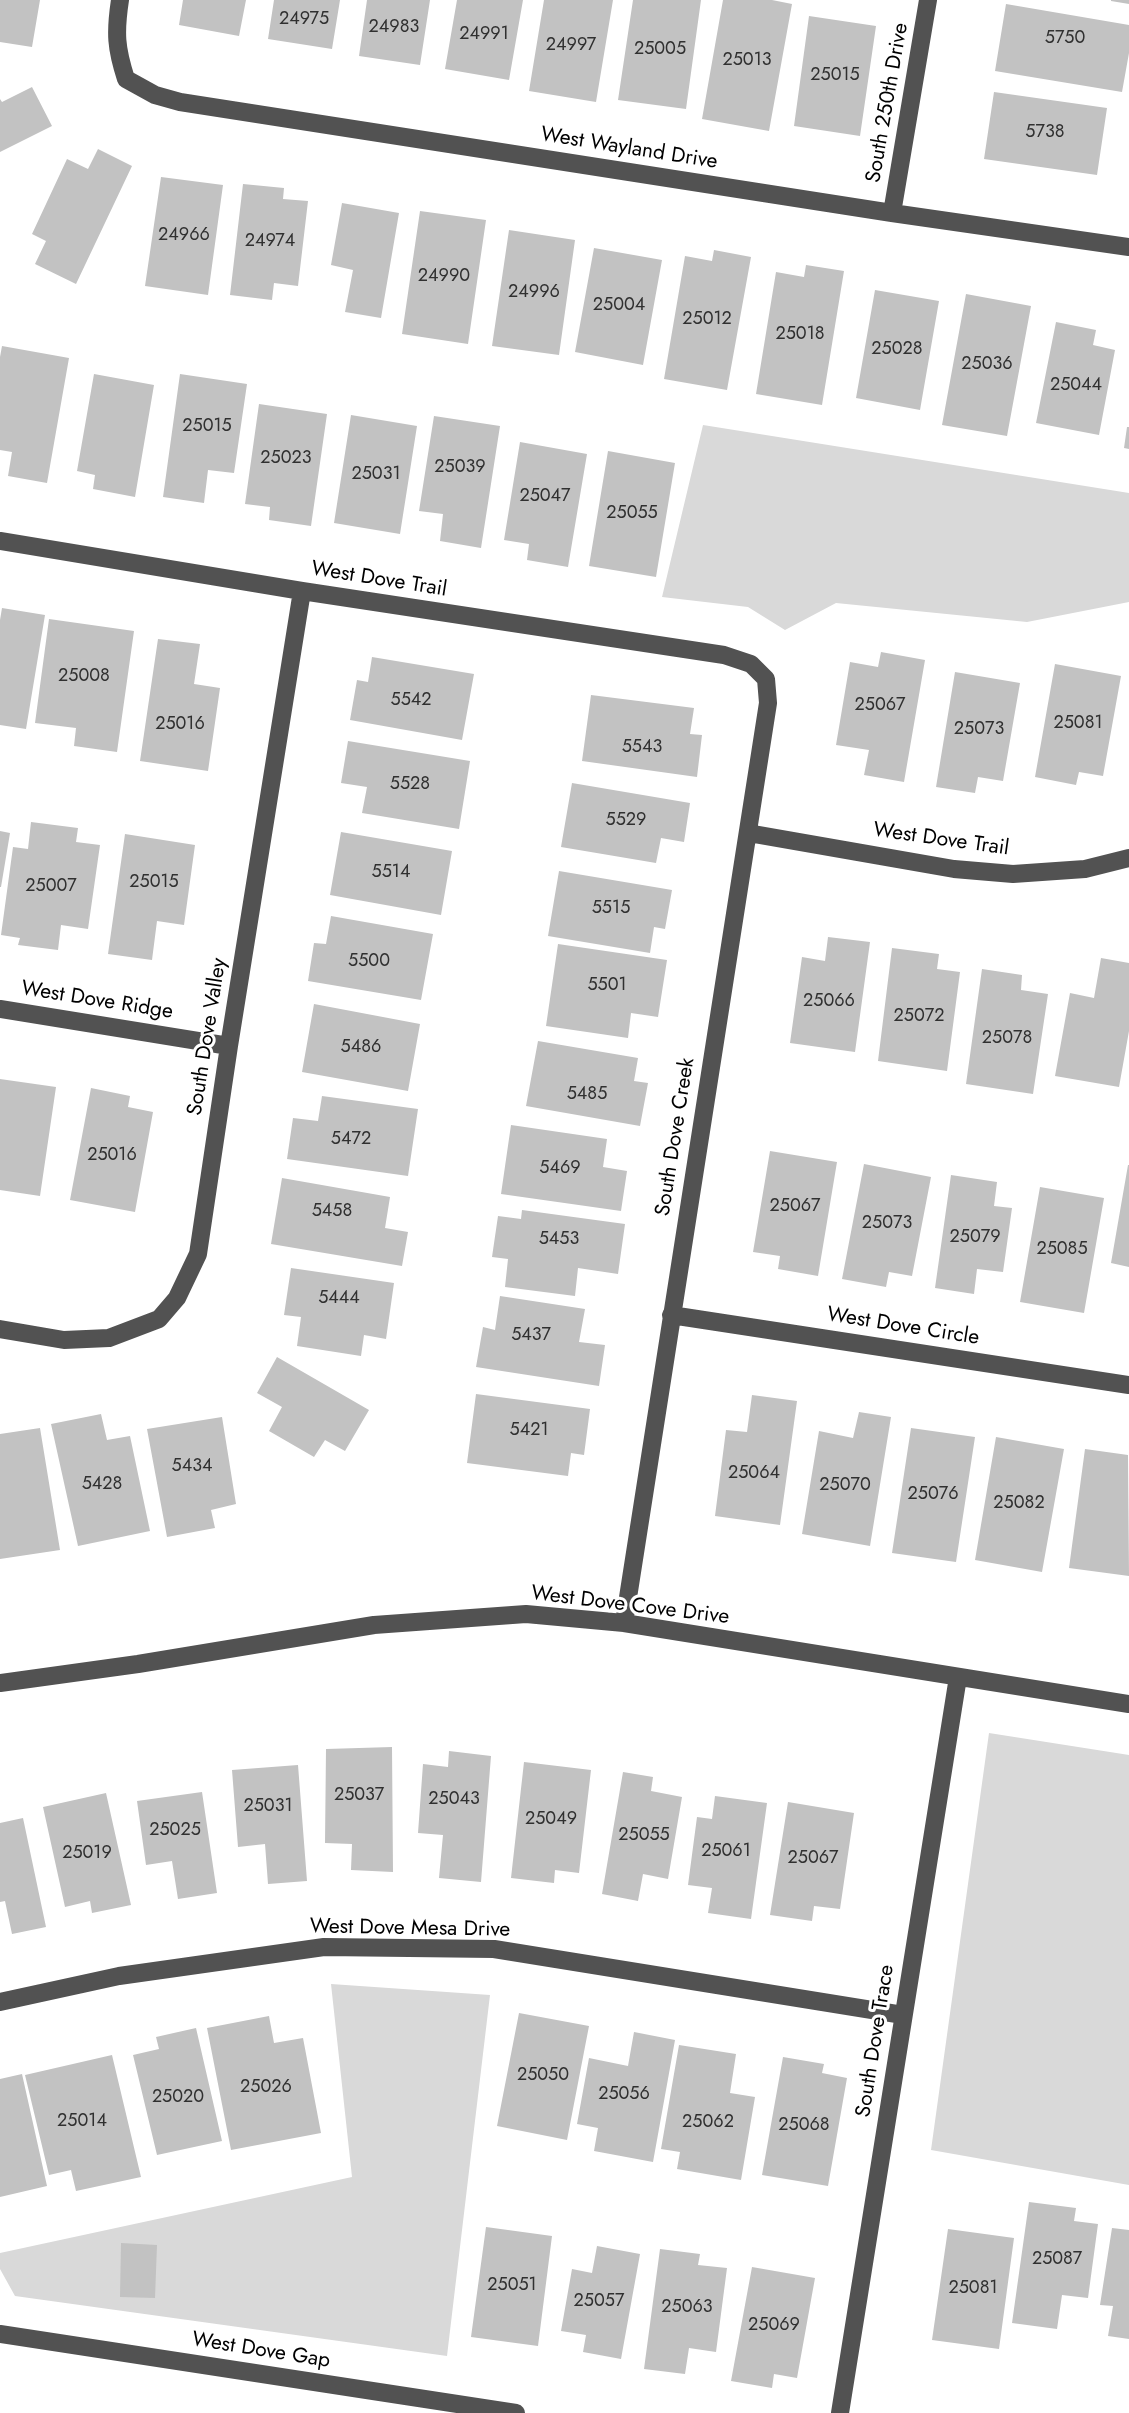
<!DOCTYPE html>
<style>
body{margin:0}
canvas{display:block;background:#fff}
</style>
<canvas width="1129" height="2413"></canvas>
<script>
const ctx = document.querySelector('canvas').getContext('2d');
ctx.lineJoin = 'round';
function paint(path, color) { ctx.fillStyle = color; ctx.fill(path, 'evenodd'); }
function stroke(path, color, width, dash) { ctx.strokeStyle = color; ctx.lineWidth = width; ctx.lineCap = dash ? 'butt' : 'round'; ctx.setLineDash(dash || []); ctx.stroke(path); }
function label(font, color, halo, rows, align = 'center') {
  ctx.font = font + ' Jost,sans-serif'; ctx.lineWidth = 6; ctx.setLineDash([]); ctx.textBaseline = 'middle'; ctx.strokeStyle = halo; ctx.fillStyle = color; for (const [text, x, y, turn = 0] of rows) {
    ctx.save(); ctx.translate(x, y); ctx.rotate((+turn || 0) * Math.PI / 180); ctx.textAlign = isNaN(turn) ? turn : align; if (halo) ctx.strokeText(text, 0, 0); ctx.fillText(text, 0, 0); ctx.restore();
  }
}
paint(new Path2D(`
 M703,425L1129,493V602L1027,622L836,603L785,630L748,607L662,597Z
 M989,1733L1129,1755V2185L931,2150Z
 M331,1984L490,1995L447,2356L15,2296L0,2269V2253L352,2177Z`), '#d9d9d9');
paint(new Path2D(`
 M0,0H40L32,47L0,42Z
 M183,0H246L239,36L179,25Z
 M274,0H340L332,49L268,39Z
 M367,0H430L420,65L359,56Z
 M457,0H523L509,80L445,69Z
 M544,0H613L596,102L529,91Z
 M633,0H701L686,109L618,100Z
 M723,0H772L792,4L769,131L702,119Z
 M1111,0H1129V4L1111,1Z
 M1006,4L1129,25V53L1122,92L995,71Z
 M809,16L876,26L860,136L794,126Z
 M32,87L52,126L0,152V99L2,102Z
 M994,92L1107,108L1097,175L984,159Z
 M98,149L132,166L76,284L35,264L46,241L32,234L67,159L88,169Z
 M161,177L223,185L208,295L145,286Z
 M243,184L284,188L283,199L308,201L298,286L274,283L272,300L230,295Z
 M342,203L399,213L381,318L345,312L353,270L331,265Z
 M420,211L486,220L468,344L402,334Z
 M509,230L575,240L559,355L492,346Z
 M594,248L662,260L643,365L575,352Z
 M714,250L751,257L727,390L664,379L685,256L712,261Z
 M806,265L844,271L822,405L756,394L776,272L804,277Z
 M875,290L939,301L920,410L856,398Z
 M966,294L1031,306L1007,436L942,425Z
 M1056,322L1096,330L1093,345L1115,350L1099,435L1036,423Z
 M2,346L69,358L47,483L8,476L12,452L0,450V357Z
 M94,374L154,385L135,497L93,489L95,475L77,471Z
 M180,374L247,384L234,473L208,470L204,503L163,497Z
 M259,404L327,414L311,526L269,520L270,507L245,504Z
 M351,415L417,426L400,534L334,523Z
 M434,416L500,426L481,548L440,541L443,514L419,511Z
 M1127,427H1129V449L1124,448Z
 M520,442L587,454L568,567L527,560L529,544L504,540Z
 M608,451L675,463L656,577L589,566Z
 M2,608L45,615L26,729L0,725V620Z
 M49,619L134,631L117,752L74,746L76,728L35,723Z
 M158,639L200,644L194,684L220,688L208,771L140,761Z
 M881,652L925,660L904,782L864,775L869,750L836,745L850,662L878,667Z
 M372,657L474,674L462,740L350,720L357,680L368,682Z
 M1055,664L1121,676L1103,776L1079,772L1076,785L1035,777Z
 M955,672L1020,683L1003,781L978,777L975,793L936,787Z
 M591,695L694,708L690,734L702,735L697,777L582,761Z
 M348,741L470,761L459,829L362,813L367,787L341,783Z
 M572,783L690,803L684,842L661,838L656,863L561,847Z
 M31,822L78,828L76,842L100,845L88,929L61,925L58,950L18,945L20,938L1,935L13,847L28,849Z
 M0,831L10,833L1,887H0Z
 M341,832L452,851L441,915L330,895Z
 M125,834L195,845L184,925L157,921L152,960L108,954Z
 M559,871L672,890L665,929L654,927L650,953L548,936Z
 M331,916L433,934L421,1000L308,981L314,943L326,944Z
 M828,937L870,942L855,1052L790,1043L802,957L825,961Z
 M558,944L667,960L658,1017L631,1013L628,1038L546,1026Z
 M892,948L939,954L937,969L960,972L947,1071L878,1061Z
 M1101,958L1129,963V1031L1119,1087L1055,1076L1070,993L1094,998Z
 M982,969L1022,975L1021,990L1048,994L1033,1094L966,1084Z
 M314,1004L420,1024L408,1091L302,1072Z
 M538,1041L638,1058L634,1081L648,1083L640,1126L526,1106Z
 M0,1079L56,1087L40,1196L0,1190Z
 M91,1088L130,1096L128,1107L153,1112L135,1212L70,1200Z
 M322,1096L418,1109L408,1176L287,1159L293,1118L318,1121Z
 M511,1125L607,1139L603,1167L627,1171L621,1211L501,1194Z
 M770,1151L837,1162L818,1276L778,1269L780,1256L753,1252Z
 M864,1164L931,1177L912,1276L889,1272L886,1287L842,1279Z
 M1128,1165H1129V1267L1111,1263Z
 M951,1175L997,1182L994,1206L1012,1208L1003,1272L977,1269L974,1294L935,1288Z
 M282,1178L390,1197L385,1228L408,1232L402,1266L271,1244Z
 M1040,1187L1104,1198L1084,1313L1020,1302Z
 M522,1210L625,1224L618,1274L578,1268L575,1296L505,1287L508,1259L492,1257L498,1216L521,1219Z
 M291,1268L394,1283L386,1339L364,1335L361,1356L297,1346L301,1317L284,1315Z
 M500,1296L585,1309L579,1342L605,1345L599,1386L476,1367L483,1327L495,1330Z
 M277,1357L369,1410L345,1451L325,1440L314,1457L269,1431L282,1407L257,1393Z
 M476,1394L590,1409L584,1455L571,1453L568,1476L467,1463Z
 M752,1395L797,1401L780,1525L715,1516L726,1430L747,1432Z
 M859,1412L891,1417L870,1546L802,1534L819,1431L853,1438Z
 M101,1414L107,1440L130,1436L150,1531L78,1546L51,1424Z
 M222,1417L236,1504L211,1510L215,1528L167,1537L147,1429Z
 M40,1428L60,1550L0,1559V1434Z
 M911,1428L975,1437L956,1562L892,1553Z
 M996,1437L1064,1449L1042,1572L975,1560Z
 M1085,1449L1128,1455L1129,1576L1069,1568Z
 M392,1747L393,1872L351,1870L352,1844L325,1843L326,1749Z
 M449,1751L491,1756L481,1882L439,1878L443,1835L418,1833L423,1764L448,1767Z
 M524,1762L591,1770L579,1873L555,1870L554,1883L511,1878Z
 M298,1765L307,1881L268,1884L265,1844L238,1847L232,1770Z
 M623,1772L653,1777L651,1791L682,1797L668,1879L643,1874L638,1901L602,1894Z
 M202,1792L217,1893L178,1899L172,1861L146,1865L137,1801Z
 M106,1793L131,1905L92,1913L90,1901L65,1907L43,1807Z
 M715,1796L767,1803L751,1919L708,1913L712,1888L688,1885L697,1817L712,1819Z
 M788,1802L854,1813L840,1909L814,1906L812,1921L770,1915Z
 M23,1818L46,1927L12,1934L5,1901L0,1902V1823Z
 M519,2013L589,2026L567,2140L497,2126Z
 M269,2016L274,2043L303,2038L321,2133L231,2150L207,2028Z
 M196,2028L222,2141L157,2155L133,2055L159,2049L156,2037Z
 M634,2032L675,2040L653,2162L594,2151L598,2128L577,2124L589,2058L628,2066Z
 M679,2045L736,2054L730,2093L755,2097L741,2180L677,2169L680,2152L661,2149Z
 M112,2055L141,2177L76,2191L71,2170L49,2175L25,2075Z
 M783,2057L824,2064L822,2073L847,2078L828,2186L762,2175Z
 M22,2074L47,2186L0,2197V2079Z
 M1029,2202L1076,2208L1074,2221L1098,2224L1088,2298L1062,2295L1057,2329L1012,2323Z
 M486,2227L552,2236L538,2346L471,2337Z
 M1112,2228L1129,2230V2339L1108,2336L1113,2306L1100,2305Z
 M948,2229L1014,2238L999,2349L932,2340Z
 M121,2243L157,2245L155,2298L120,2297Z
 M597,2246L640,2254L621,2359L583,2352L586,2335L561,2331L572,2269L592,2273Z
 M660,2249L700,2254L698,2265L727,2268L716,2352L689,2348L685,2374L644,2369Z
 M752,2267L815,2278L797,2378L774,2374L772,2388L731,2381Z`), '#c2c2c2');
stroke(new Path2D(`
 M120,0C115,33 116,48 126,79L155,95L180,102L892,213L1129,247
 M892,213L928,0
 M0,541L302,591L724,655L751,664L766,679L768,703L624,1623
 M748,833L954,869L1013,874L1085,869L1129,858
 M0,1009L229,1046
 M671,1315L1129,1385
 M0,1329L64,1340L109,1338L159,1319L177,1298L198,1254L229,1046L302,591
 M0,1683L138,1664L374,1625L526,1614L624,1623L1129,1704
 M0,2002L119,1976L324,1947L494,1949L903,2015
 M0,2334L516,2413
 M840,2413L958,1677`), '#525252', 18);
label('18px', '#303030', null, [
 ["24975",304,20],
 ["24983",394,28],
 ["24991",484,35],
 ["5750",1065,39],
 ["24997",571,46],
 ["25005",660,50],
 ["25013",747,61],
 ["25015",835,76],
 ["5738",1045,133],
 ["24966",184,236],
 ["24974",270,242],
 ["24990",444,277],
 ["24996",534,293],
 ["25004",619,306],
 ["25012",707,320],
 ["25018",800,335],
 ["25028",897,350],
 ["25036",987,365],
 ["25044",1076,386],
 ["25015",207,427],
 ["25023",286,459],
 ["25039",460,468],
 ["25031",376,475],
 ["25047",545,497],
 ["25055",632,514],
 ["25008",84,677],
 ["5542",411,701],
 ["25067",880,706],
 ["25081",1078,724],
 ["25016",180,725],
 ["25073",979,730],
 ["5543",642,748],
 ["5528",410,785],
 ["5529",626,821],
 ["5514",391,873],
 ["25015",154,883],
 ["25007",51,887],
 ["5515",611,909],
 ["5500",369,962],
 ["5501",607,986],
 ["25066",829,1002],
 ["25072",919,1017],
 ["25078",1007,1039],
 ["5486",361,1048],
 ["5485",587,1095],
 ["5472",351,1140],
 ["25016",112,1156],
 ["5469",560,1169],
 ["25067",795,1207],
 ["5458",332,1212],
 ["25073",887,1224],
 ["25079",975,1238],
 ["5453",559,1240],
 ["25085",1062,1250],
 ["5444",339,1299],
 ["5437",531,1336],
 ["5421",529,1431],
 ["5434",192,1467],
 ["25064",754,1474],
 ["5428",102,1485],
 ["25070",845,1486],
 ["25076",933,1495],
 ["25082",1019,1504],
 ["25037",359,1796],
 ["25043",454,1800],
 ["25031",268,1807],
 ["25049",551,1820],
 ["25025",175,1831],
 ["25055",644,1836],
 ["25061",726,1852],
 ["25019",87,1854],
 ["25067",813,1859],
 ["25050",543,2076],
 ["25026",266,2088],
 ["25056",624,2095],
 ["25020",178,2098],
 ["25014",82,2122],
 ["25062",708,2123],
 ["25068",804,2126],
 ["25087",1057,2260],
 ["25051",512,2286],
 ["25081",973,2289],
 ["25057",599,2302],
 ["25063",687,2308],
 ["25069",774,2326]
]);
label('21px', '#000', '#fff', [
 ["South 250th Drive",888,103,-80],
 ["West Wayland Drive",629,149,9],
 ["West Dove Trail",379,580,9],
 ["West Dove Trail",941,840,8],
 ["West Dove Ridge",97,1001,9],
 ["South Dove Valley",208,1037,-81],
 ["South Dove Creek",676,1137,-81],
 ["West Dove Circle",903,1327,9],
 ["West Dove Cove Drive",630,1606,7],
 ["West Dove Mesa Drive",410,1929,1],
 ["South Dove Trace",876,2041,-81],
 ["West Dove Gap",261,2351,9]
]);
</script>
